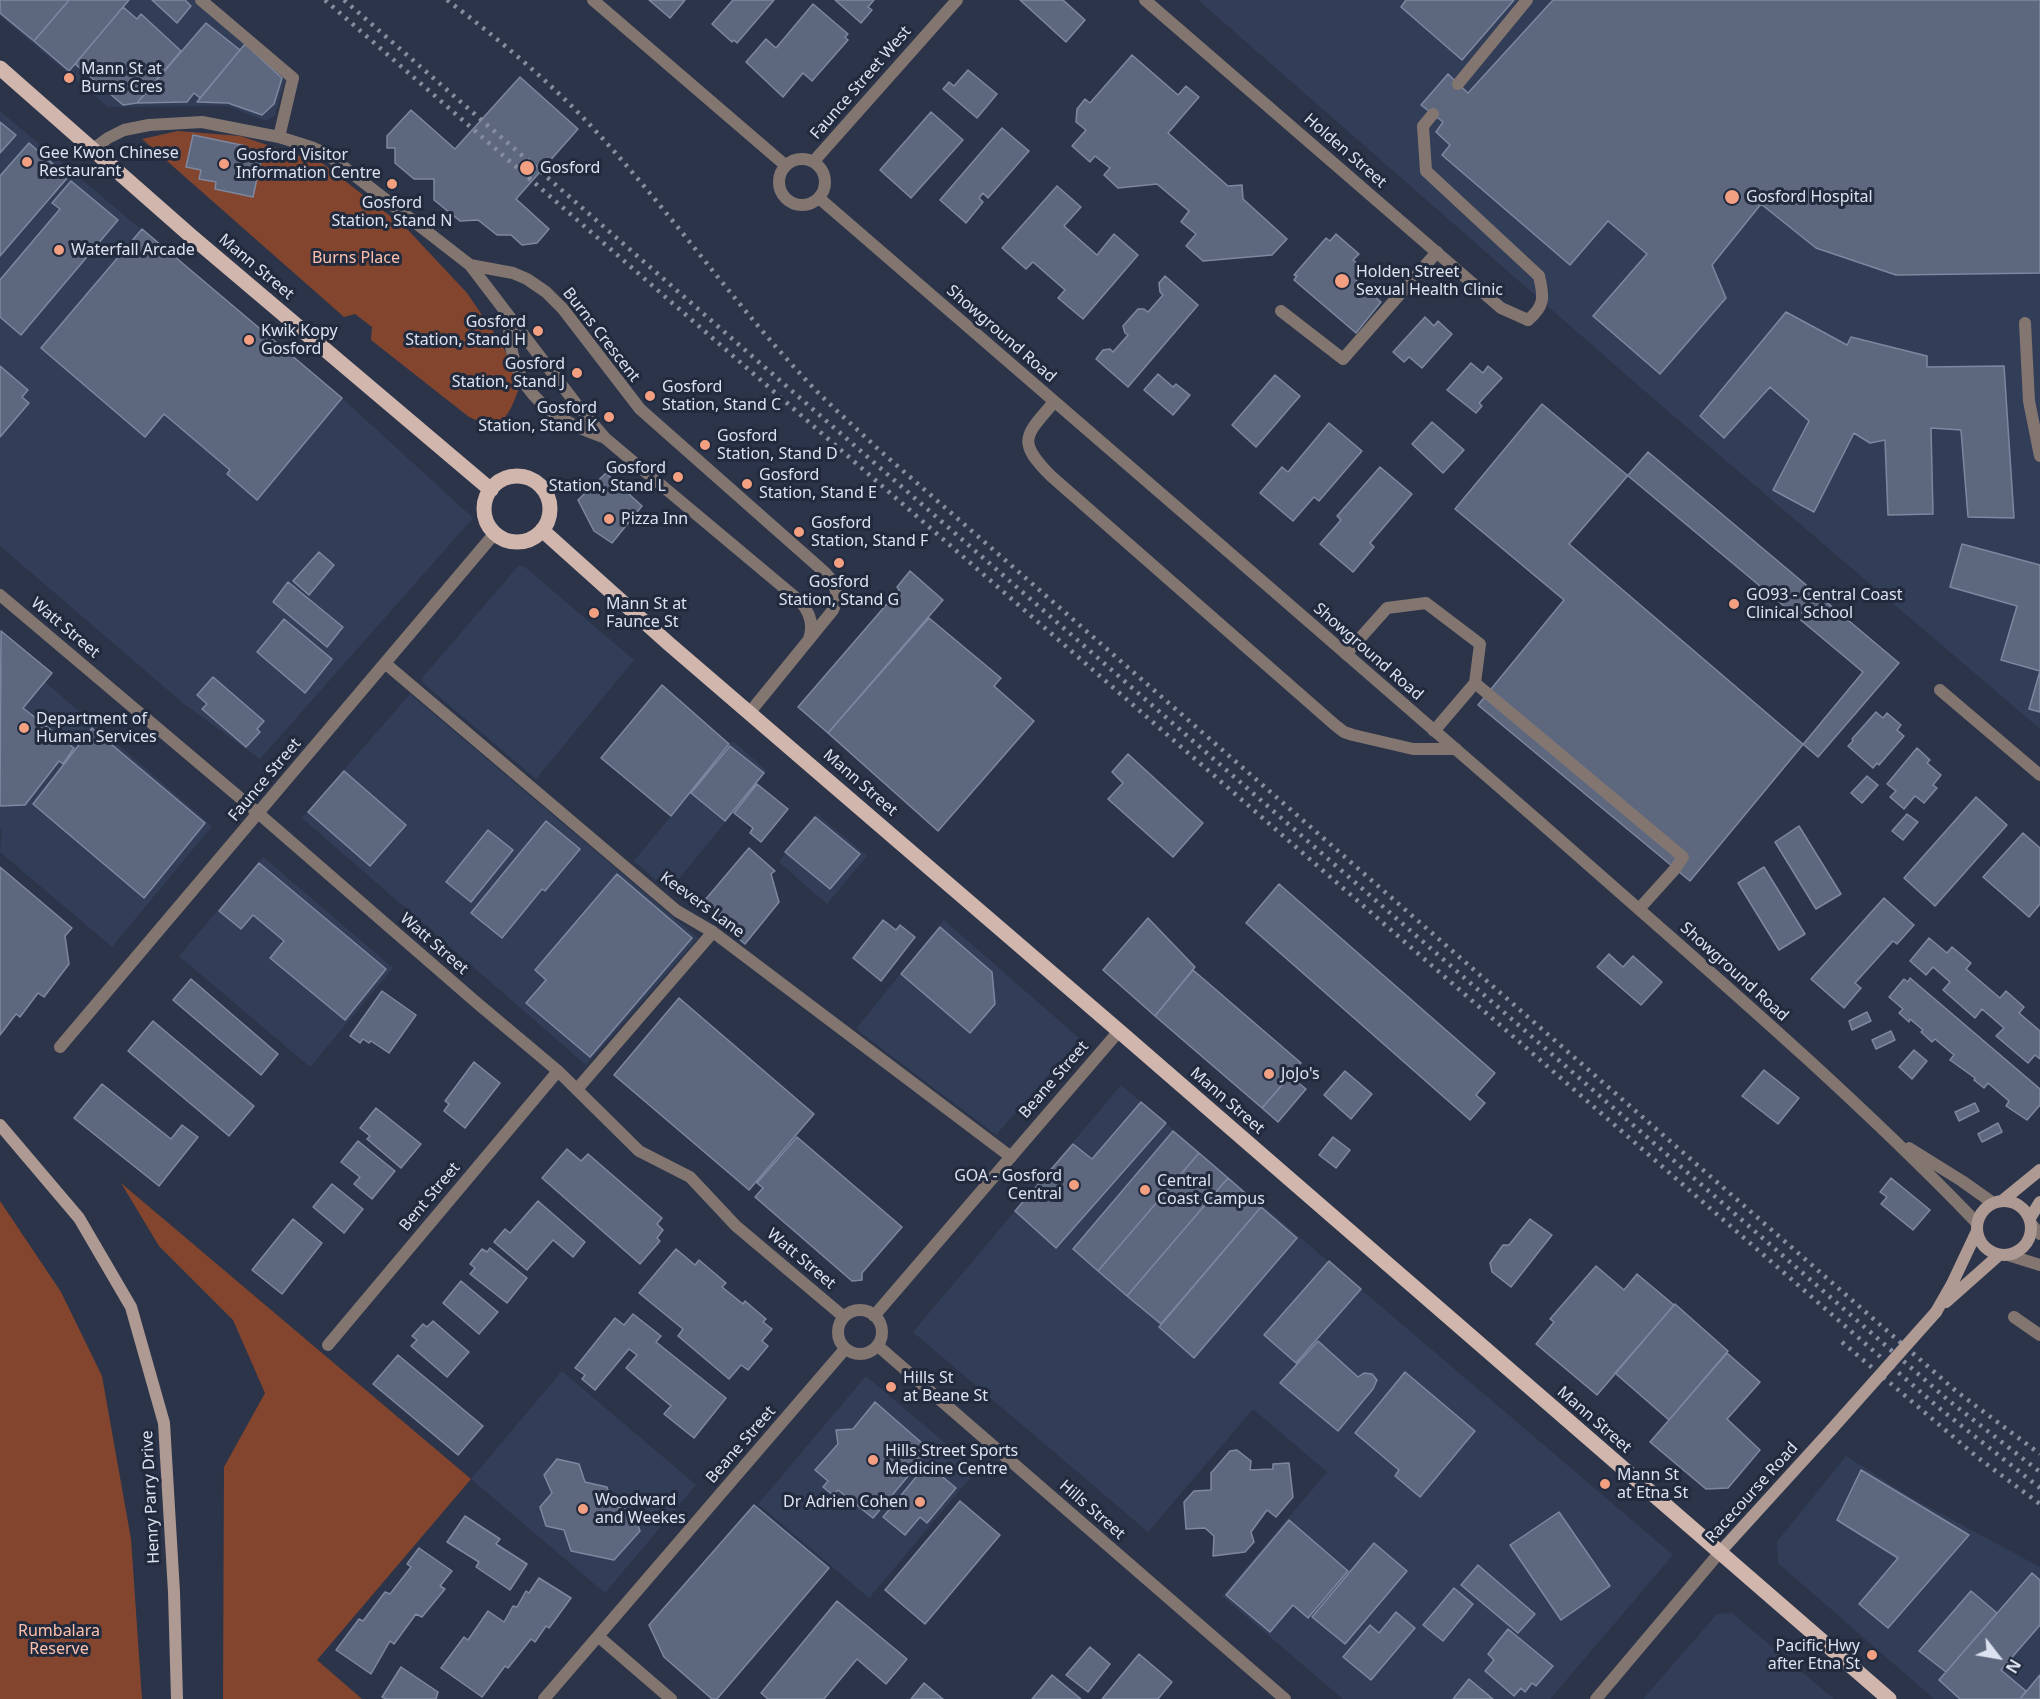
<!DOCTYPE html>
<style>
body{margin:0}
#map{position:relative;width:2040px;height:1699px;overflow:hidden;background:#2b3449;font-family:"Noto Sans",sans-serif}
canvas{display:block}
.north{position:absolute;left:1968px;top:1627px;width:60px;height:60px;-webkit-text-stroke:4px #222a3e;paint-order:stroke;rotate:121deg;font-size:16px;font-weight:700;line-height:24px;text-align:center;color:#dce2ef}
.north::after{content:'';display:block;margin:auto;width:21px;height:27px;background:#dce2ef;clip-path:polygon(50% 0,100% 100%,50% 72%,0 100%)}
</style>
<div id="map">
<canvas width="2040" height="1699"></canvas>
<div class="north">N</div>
</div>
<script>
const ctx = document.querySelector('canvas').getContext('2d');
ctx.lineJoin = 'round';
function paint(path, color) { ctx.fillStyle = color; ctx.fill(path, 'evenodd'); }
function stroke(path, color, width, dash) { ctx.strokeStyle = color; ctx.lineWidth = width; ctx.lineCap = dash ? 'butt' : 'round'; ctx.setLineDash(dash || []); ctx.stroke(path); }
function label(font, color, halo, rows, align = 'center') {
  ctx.font = font + ' "Noto Sans",sans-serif'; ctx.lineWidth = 6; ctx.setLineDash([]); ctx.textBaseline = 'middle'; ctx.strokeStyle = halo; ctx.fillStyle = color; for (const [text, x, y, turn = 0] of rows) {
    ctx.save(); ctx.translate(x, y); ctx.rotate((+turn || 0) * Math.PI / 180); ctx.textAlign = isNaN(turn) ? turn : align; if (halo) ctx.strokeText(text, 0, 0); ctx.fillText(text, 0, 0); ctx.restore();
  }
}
paint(new Path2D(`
 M0,0H200L286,77L275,115L266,121L227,106L108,107L0,16Z
 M1198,0H2040V729L1648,394Z
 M0,111L342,398L473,518L260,759L184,704L0,546Z
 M519,565L525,567L634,660L536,779L422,682L423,677Z
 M0,643L212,826L112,947L0,852L2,829L0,828Z
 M410,694L698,938L586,1065L302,818Z
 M733,741L767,771L669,891L634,861Z
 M817,814L867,856L827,904L779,862Z
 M263,857L393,968L310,1067L179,956Z
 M944,920L1080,1039L996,1135L856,1029Z
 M1121,1085L1673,1555L1550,1699H1343L1222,1596L1327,1472L1253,1409L1148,1532L913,1332Z
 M562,1371L696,1485L605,1593L471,1479Z
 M866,1376L977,1470L869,1598L758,1504Z
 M1846,1456L1910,1497L2040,1567V1699H1934L1778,1563L1777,1542Z
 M1732,1613L1834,1699H1643L1717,1614Z`), '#323e58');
paint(new Path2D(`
 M178,131L240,136L322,163L408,230L467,293L503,346L520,386C512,405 511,416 492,427L469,417L371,340L372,327L355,314L344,317L142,139Z
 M121,1183L471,1479L317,1660L362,1699H223L224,1467L265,1393L233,1320L159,1246Z
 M0,1201L61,1292L102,1376L131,1539L142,1699H0Z`), '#84452e');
const building = new Path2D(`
 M0,0H69L34,41L0,13Z
 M69,0H129L69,71L34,41Z
 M152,0H185L191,6L177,23Z
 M649,0H685L670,18Z
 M733,0H774L737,43L734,40L732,42L712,24Z
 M835,0H874L868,7L872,10L861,23Z
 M1020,0H1063L1085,20L1066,42Z
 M1406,0H1514L1462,60L1401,7Z
 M1553,0H2040V273L1896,275L1816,248L1761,204L1712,265L1726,298L1660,374L1593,316L1647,254L1608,221L1570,265L1442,155L1450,145L1436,132L1443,122L1421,105L1448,74L1468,93Z
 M813,4L848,34L845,37L848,40L812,81L803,73L783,97L746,62L766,39L776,48Z
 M123,7L137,19L141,14L181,51L137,103L123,105L75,64Z
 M206,23L240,50L200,98L194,93L187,102L137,103Z
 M245,44L282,78L274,104L262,115L228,103L197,102Z
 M1132,55L1178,95L1186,86L1199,97L1168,133L1228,186L1242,185L1243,199L1287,239L1272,255L1203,261L1186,246L1196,234L1181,222L1189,211L1157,184L1118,188L1104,175L1110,168L1095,156L1090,162L1072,146L1086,130L1076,122L1077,109L1085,99L1090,103Z
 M968,70L997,94L977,118L943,89L949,82L954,86Z
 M520,77L578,129L516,199L549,229L537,243L522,245L511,235H497L478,220L460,221L434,200V179H414L395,163V148H387V136L411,110L455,149Z
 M931,112L963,140L911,198L880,170Z
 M0,122L16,135L0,153Z
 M1002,128L1029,151L988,198L983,193L979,198L983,202L966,223L940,200Z
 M193,135L246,146L244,157L261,160L253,197L215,189L216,182L199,179L201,170L186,167Z
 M29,143L68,177L0,256V176Z
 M71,181L118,220L21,335L0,317V280L60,209L52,203Z
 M1057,186L1081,207L1064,226L1097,255L1114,234L1138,255L1083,319L1058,298L1065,290L1033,262L1026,269L1002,248Z
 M142,229L342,398L257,500L227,474L230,470L164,414L145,437L41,348Z
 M1336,234L1359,254L1353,260L1365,270L1356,280L1381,302L1356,333L1294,280L1297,276L1294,275L1326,238L1330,241Z
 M1165,276L1198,305L1128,387L1096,359L1103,350L1110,349L1113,352L1128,335L1125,333L1123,326L1138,309H1144L1148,312L1163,295L1160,292L1159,283Z
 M1786,312L1847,345L1851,337L1927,356V367L2004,366L2014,518L1968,517L1961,430L1931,428L1933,514L1888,515L1885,440L1870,443L1854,433L1814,512L1773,490L1809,421L1770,387L1724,438L1700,416Z
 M1425,317L1434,326L1438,321L1452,334L1422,368L1409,357L1404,362L1393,352Z
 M1471,363L1483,373L1488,366L1502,378L1479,403L1482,406L1476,413L1447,390Z
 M0,366L28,390L22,397L29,403L0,437Z
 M1158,374L1173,387L1176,384L1190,395L1173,415L1144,390Z
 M1275,375L1300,396L1256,447L1232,425Z
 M1542,404L1863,672L1690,881L1478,705L1564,600L1455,509Z
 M1432,422L1464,450L1443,473L1412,444Z
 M1329,423L1362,451L1319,501L1314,497L1293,521L1260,493L1282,467L1288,472Z
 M1648,452L1899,663L1818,757L1569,544Z
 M1380,467L1412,494L1370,543L1374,547L1353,572L1320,544L1341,520L1337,516Z
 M606,473L642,506L612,543L594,531L578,500Z
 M1962,544L2040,565V712L2029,709L2040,671L2001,660L2017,606L1950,587Z
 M319,552L334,565L309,595L293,581Z
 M910,571L943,600L828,733L798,707L899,590L897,587Z
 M288,582L343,627L327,647L273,602Z
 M929,618L1001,678L994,686L1034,721L938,831L828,733Z
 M284,619L332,659L305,693L257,652Z
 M1,631L52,673L23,708L74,748L63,764L59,761L25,805L0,806Z
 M213,677L264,721L257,729L260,732L246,747L202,709L207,704L197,695Z
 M662,685L729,744L671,816L601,758Z
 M1876,712L1883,718L1887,713L1901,725L1897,730L1904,736L1879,765L1877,763L1873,768L1848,746L1853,741L1852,739Z
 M92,728L205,823L144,898L33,804Z
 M730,746L764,773L725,821L691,793Z
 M1917,748L1930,760L1927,763L1941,775L1933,785L1937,788L1924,803L1915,796L1904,809L1890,797L1896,791L1887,784Z
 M1128,754L1203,823L1173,857L1108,799L1123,783L1112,772Z
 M344,771L406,825L370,866L308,812Z
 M1867,776L1878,785L1862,803L1851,793Z
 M757,784L788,809L761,842L750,833L753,828L734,813Z
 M1976,797L2007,825L1935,906L1904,878Z
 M1907,814L1918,822L1903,840L1892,831Z
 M815,817L860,854L830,889L785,852Z
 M546,821L580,849L545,891L542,889L502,938L471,913Z
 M1799,826L1841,894L1816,909L1775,842Z
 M488,830L513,850L471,902L446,882Z
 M2023,833L2040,848V904L2029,917L1983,877Z
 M749,848L775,871L771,874L779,902L745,944L711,916L716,910L705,900Z
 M259,863L386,969L345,1020L270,958L284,941L253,915L241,929L219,911Z
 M0,867L72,928L65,936L69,964L44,997L38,993L20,1017L16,1014L0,1035Z
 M1764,867L1805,934L1779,950L1738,883Z
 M617,874L692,938L590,1057L526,1003L546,980L535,970Z
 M1279,884L1495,1073L1476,1095L1485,1103L1470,1120L1246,923Z
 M1884,898L1914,925L1897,944L1893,941L1855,983L1861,988L1844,1008L1811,979Z
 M1148,918L1195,967L1155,1016L1103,970Z
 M883,920L896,930L900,925L915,937L881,981L853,958Z
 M940,927L992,972L995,1004L970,1033L901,974Z
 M1929,938L1947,953L1952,947L1971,963L1966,969L2000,998L2006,991L2024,1007L2019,1013L2040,1031V1059L2035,1055L2028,1063L1996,1036L2004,1028L1982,1009L1975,1018L1943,990L1950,982L1933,967L1926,975L1910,961Z
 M1609,954L1623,967L1633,956L1662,982L1641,1005L1597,967Z
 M1193,970L1301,1063L1262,1108L1155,1016Z
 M1910,978L2040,1089V1105L2027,1120L2006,1106L2009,1101L1988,1083L1984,1088L1974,1080L1975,1078L1950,1060L1954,1055L1935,1039L1932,1042L1921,1032L1923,1030L1910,1019L1909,1022L1899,1013L1903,1009L1889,997L1904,979L1908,982Z
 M191,979L278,1054L261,1075L173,1000Z
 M382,991L416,1015L389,1053L371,1041L369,1043L363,1039L360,1043L350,1036Z
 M679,998L814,1114L749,1190L614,1075Z
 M1867,1012L1871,1021L1852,1030L1849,1021Z
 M153,1021L254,1106L229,1136L128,1051Z
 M1891,1031L1895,1040L1876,1049L1872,1040Z
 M1914,1050L1927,1061L1912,1079L1899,1067Z
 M474,1062L500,1083L465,1128L444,1111L449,1104L445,1101Z
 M1764,1070L1799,1098L1778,1124L1742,1096Z
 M1345,1071L1372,1094L1351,1119L1324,1095Z
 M1290,1076L1306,1089L1278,1122L1262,1108Z
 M102,1084L171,1139L182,1125L198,1137L159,1186L74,1118Z
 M1141,1102L1166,1123L1056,1248L1015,1211L1073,1144L1092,1159Z
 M1975,1103L1979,1111L1959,1121L1955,1112Z
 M376,1108L421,1144L401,1168L367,1139L370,1136L360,1128Z
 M1998,1123L2002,1132L1982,1142L1978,1134Z
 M1173,1131L1199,1153L1098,1271L1073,1249Z
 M797,1137L902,1227L862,1273V1280L852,1281L755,1197L763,1188L757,1183Z
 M1333,1137L1350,1150L1336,1168L1319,1155Z
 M358,1141L395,1171L372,1199L354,1184L360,1177L341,1162Z
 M567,1149L581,1161L588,1154L662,1218L657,1224L663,1230L657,1238L660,1241L640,1264L542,1178Z
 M1199,1153L1228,1178L1127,1296L1098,1271Z
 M1228,1178L1261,1207L1161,1324L1127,1296Z
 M1891,1178L1930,1210L1913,1230L1881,1204L1887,1197L1880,1192Z
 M332,1184L363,1209L344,1233L313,1207Z
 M538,1201L585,1242L573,1257L553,1240L527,1270L494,1242L505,1229L510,1233Z
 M1261,1207L1297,1238L1194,1358L1159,1327Z
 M293,1219L322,1243L282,1294L252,1270Z
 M1530,1219L1552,1235L1511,1287L1492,1272L1490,1263L1503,1245H1509Z
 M490,1248L527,1278L507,1303L470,1274L475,1268L470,1264L482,1249L487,1252Z
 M676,1249L695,1265L699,1260L726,1283L722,1287L743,1304L745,1301L766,1319L763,1322L772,1329L762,1341L768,1346L748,1370L741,1365L729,1379L678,1336L683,1329L639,1293Z
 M1329,1261L1361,1289L1296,1363L1264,1335Z
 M1596,1266L1624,1290L1637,1274L1674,1305L1597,1395L1536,1344L1554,1322L1550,1319Z
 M461,1281L498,1312L479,1334L443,1303Z
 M1675,1304L1728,1351L1669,1420L1615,1373Z
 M633,1314L661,1336L656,1342L726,1398L694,1438L664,1414L671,1406L626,1368L637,1355L629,1349L595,1390L582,1379L585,1375L575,1368L615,1318L624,1325Z
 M433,1321L469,1352L447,1377L411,1346L417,1340L412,1336L423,1324L427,1327Z
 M1318,1341L1358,1377L1364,1373L1372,1374L1377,1380L1373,1389L1338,1431L1280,1383Z
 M1727,1353L1760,1382L1727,1419L1760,1450L1728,1488L1706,1489L1650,1442Z
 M398,1355L483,1426L458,1455L373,1384Z
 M1405,1372L1475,1431L1420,1497L1395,1476L1399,1470L1355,1433Z
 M875,1402L930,1450L873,1518L838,1490L833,1495L823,1487L828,1481L815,1470L838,1444L836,1430L853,1429Z
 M1237,1450L1251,1461L1250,1470L1273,1469V1464L1289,1463L1293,1497L1276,1517L1267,1510L1251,1532L1254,1542L1245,1552L1213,1556L1214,1536L1205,1528L1186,1529L1184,1502L1194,1491L1211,1490V1473L1230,1451Z
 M557,1459L579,1464L585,1482L607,1487L612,1506L633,1511L640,1531L614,1560L571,1551L564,1530L546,1526L540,1507L552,1493L544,1475Z
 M927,1464L956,1488L927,1523L920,1517L905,1535L883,1517Z
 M1861,1470L1969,1535L1888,1628L1859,1604L1898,1558L1837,1520Z
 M960,1501L1000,1535L925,1624L885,1590Z
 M754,1505L829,1568L717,1699H712L664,1657L649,1625Z
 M1559,1512L1610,1586L1561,1620L1510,1545Z
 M465,1516L500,1539L496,1544L527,1564L510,1590L476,1567L479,1562L447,1542Z
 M1289,1520L1348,1571L1308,1618L1293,1605L1270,1632L1226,1595Z
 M1374,1543L1407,1571L1345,1644L1312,1617Z
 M419,1548L452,1571L440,1586L445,1589L422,1617L416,1614L394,1644L390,1641L371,1674L336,1650L359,1619L363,1621L385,1592L390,1594L411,1567L407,1564Z
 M1478,1565L1535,1614L1518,1633L1461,1585Z
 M2032,1573L2040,1580V1625L2001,1670L2026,1691L2020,1699H1960L1939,1680Z
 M539,1578L571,1598L549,1628L546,1626L535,1642L531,1639L508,1668L505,1666L482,1697L441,1668L464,1637L468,1640L488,1611L504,1622L513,1606L517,1607L526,1591L529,1593Z
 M1454,1588L1473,1604L1443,1641L1423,1625Z
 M1971,1591L1997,1613L1946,1672L1919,1651Z
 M837,1601L907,1659L886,1684L857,1659L824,1699H768L761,1693Z
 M1396,1612L1415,1628L1371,1680L1343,1657L1370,1625L1379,1633Z
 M1508,1629L1553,1666L1536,1686L1532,1683L1525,1692L1521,1688L1514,1696L1485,1671L1494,1660L1488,1654Z
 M1090,1647L1110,1664L1088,1692L1066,1675Z
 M1139,1654L1172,1682L1158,1699H1102Z
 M401,1667L438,1692L436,1699H386L382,1697Z
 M1052,1675L1081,1699H1032Z
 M2040,1675V1699H2020Z
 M1469,1679L1493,1699H1453Z
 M924,1683L943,1699H911Z`);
paint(building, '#5d687f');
stroke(building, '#7d88a0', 1.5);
stroke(new Path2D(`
 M201,0L293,78L279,137
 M1458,84L1527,0
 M1433,114L1423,126L1426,171L1539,276C1544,297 1545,306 1528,320
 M93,149L108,138L124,130L149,125L202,122L279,137L311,147L327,154L470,265L513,273L527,279L546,292L563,309L640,409L821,569C834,580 841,593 833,610L750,712
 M470,265L580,409L605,438L801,602C810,613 814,625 809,639
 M1281,311L1343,359L1437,252
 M509,317C507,384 544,417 603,437
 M2025,323L2029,401L2040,456
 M1054,402C1025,436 1016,441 1051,476L1335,725L1344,732L1353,735L1413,749H1456
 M1346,654L1387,608L1426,603L1480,644L1475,683L1434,731
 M386,664L677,911L713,932L1011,1157
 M1475,683L1683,857L1675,869L1639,909
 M1940,690L2040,775
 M578,1088L713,932
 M2014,1317L2040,1335`), '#837671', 12);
stroke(new Path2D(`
 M1145,0L1501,308L1528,320
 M814,161L957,0
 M0,595L258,813L477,1003L558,1071L639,1151L690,1177L736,1226L844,1317
 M60,1047L495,533
 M838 1332a22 22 0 1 1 44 0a22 22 0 1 1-44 0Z
 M874,1316L1119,1031
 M328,1345L558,1071
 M878,1346L1285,1699
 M599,1637L671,1699
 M544,1699L845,1349
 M1596,1699L1720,1552`), '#837671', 12);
stroke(new Path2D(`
 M593,0L785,165
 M779 182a23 23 0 1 1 46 0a23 23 0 1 1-46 0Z
 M819,198C1060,407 1302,614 1542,824C1689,954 1840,1081 1977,1223
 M1909,1148L1962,1181L1993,1203
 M2032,1225L2040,1234
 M2008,1255L2040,1265`), '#837671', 12);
stroke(new Path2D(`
 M0,1125L79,1218L131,1307L164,1423L174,1592L177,1699
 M1977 1228a27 27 0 1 1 54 0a27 27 0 1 1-54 0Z
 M2002,1201L2040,1170
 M2030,1218L2040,1202
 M1946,1302L1999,1255
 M1936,1312L1952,1284L1977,1231
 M1720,1552L1831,1430`), '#ae9a93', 12);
stroke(new Path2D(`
 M0,68L191,236L491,490
 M484 509a33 33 0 1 1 66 0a33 33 0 1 1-66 0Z
 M542,530L668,643L1119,1031L1889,1699`), '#d0b6ad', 15);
stroke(new Path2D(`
 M325,0L1939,1408L2040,1488
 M344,0L1876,1337L1948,1400L2040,1472
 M447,0C495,36 550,82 591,126C667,207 730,299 806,380C828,404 854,426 878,449L1956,1391L2040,1454
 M1842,1342L1977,1457L2040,1504`), '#868d9e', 4.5, [3, 6]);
stroke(new Path2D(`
 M1831,1430L1936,1312`), '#ae9a93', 12);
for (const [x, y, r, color] of [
 [69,78,6,"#f3a082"],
 [27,162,6,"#f3a082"],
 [224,164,6,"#f3a082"],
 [527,168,8,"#f3a082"],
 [392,184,6,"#f3a082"],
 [1732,197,8,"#f3a082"],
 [59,250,6,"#f3a082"],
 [1342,281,8,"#f3a082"],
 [538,331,6,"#f3a082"],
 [249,340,6,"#f3a082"],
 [577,373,6,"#f3a082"],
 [650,396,6,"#f3a082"],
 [609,417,6,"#f3a082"],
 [705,445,6,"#f3a082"],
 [678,477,6,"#f3a082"],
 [747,484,6,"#f3a082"],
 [609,519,6,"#f3a082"],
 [799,532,6,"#f3a082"],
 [839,563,6,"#f3a082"],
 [1734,604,6,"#f3a082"],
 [594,613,6,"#f3a082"],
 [24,728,6,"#f3a082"],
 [1269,1074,6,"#f3a082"],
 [1074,1185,6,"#f3a082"],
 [1145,1190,6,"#f3a082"],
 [891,1387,6,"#f3a082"],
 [873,1460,6,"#f3a082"],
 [1605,1484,6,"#f3a082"],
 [920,1502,6,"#f3a082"],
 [583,1509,6,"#f3a082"],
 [1872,1655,6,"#f3a082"]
]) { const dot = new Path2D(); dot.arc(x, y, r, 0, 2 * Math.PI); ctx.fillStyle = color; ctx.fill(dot); stroke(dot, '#222a3e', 2); }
label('16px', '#dce2ef', '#222a3e', [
 ["Mann St at",81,69],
 ["Burns Cres",81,87],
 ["Gee Kwon Chinese",39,153],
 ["Restaurant",39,171],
 ["Gosford Visitor",236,155],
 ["Information Centre",236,173],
 ["Gosford",540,168],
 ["Gosford Hospital",1746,197],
 ["Gosford",392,203,"center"],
 ["Station, Stand N",392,221,"center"],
 ["Waterfall Arcade",71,250],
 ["Holden Street",1356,272],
 ["Sexual Health Clinic",1356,290],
 ["Gosford",526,322,"right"],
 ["Station, Stand H",526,340,"right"],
 ["Kwik Kopy",261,331],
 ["Gosford",261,349],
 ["Gosford",565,364,"right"],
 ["Station, Stand J",565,382,"right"],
 ["Gosford",662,387],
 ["Station, Stand C",662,405],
 ["Gosford",597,408,"right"],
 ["Station, Stand K",597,426,"right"],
 ["Gosford",717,436],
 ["Station, Stand D",717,454],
 ["Gosford",666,468,"right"],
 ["Station, Stand L",666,486,"right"],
 ["Gosford",759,475],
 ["Station, Stand E",759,493],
 ["Pizza Inn",621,519],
 ["Gosford",811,523],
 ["Station, Stand F",811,541],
 ["Gosford",839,582,"center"],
 ["Station, Stand G",839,600,"center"],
 ["GO93 - Central Coast",1746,595],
 ["Clinical School",1746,613],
 ["Mann St at",606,604],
 ["Faunce St",606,622],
 ["Department of",36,719],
 ["Human Services",36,737],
 ["JoJo's",1281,1074],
 ["GOA - Gosford",1062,1176,"right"],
 ["Central",1062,1194,"right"],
 ["Central",1157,1181],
 ["Coast Campus",1157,1199],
 ["Hills St",903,1378],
 ["at Beane St",903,1396],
 ["Hills Street Sports",885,1451],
 ["Medicine Centre",885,1469],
 ["Mann St",1617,1475],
 ["at Etna St",1617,1493],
 ["Woodward",595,1500],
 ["and Weekes",595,1518],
 ["Dr Adrien Cohen",908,1502,"right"],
 ["Pacific Hwy",1860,1646,"right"],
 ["after Etna St",1860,1664,"right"]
], 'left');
label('16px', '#dce2ef', '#222a3e', [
 ["Faunce Street West",861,83,-49],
 ["Holden Street",1345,151,41],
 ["Mann Street",256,267,40],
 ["Showground Road",1001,334,41],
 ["Burns Crescent",601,335,52],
 ["Watt Street",65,628,40],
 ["Showground Road",1368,652,41],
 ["Faunce Street",265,780,-50],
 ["Mann Street",860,783,41],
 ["Keevers Lane",702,905,36],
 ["Watt Street",434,944,41],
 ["Showground Road",1734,972,42],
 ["Beane Street",1054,1080,-49],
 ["Mann Street",1227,1101,41],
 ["Bent Street",430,1197,-50],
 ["Watt Street",801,1259,40],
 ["Mann Street",1594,1420,41],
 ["Beane Street",741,1445,-49],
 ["Racecourse Road",1752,1493,-48],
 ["Henry Parry Drive",151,1497,-93],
 ["Hills Street",1092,1510,41]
]);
label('16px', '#fdc1ac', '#222a3e', [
 ["Burns Place",356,258],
 ["Rumbalara",59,1631],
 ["Reserve",59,1649]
]);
</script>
